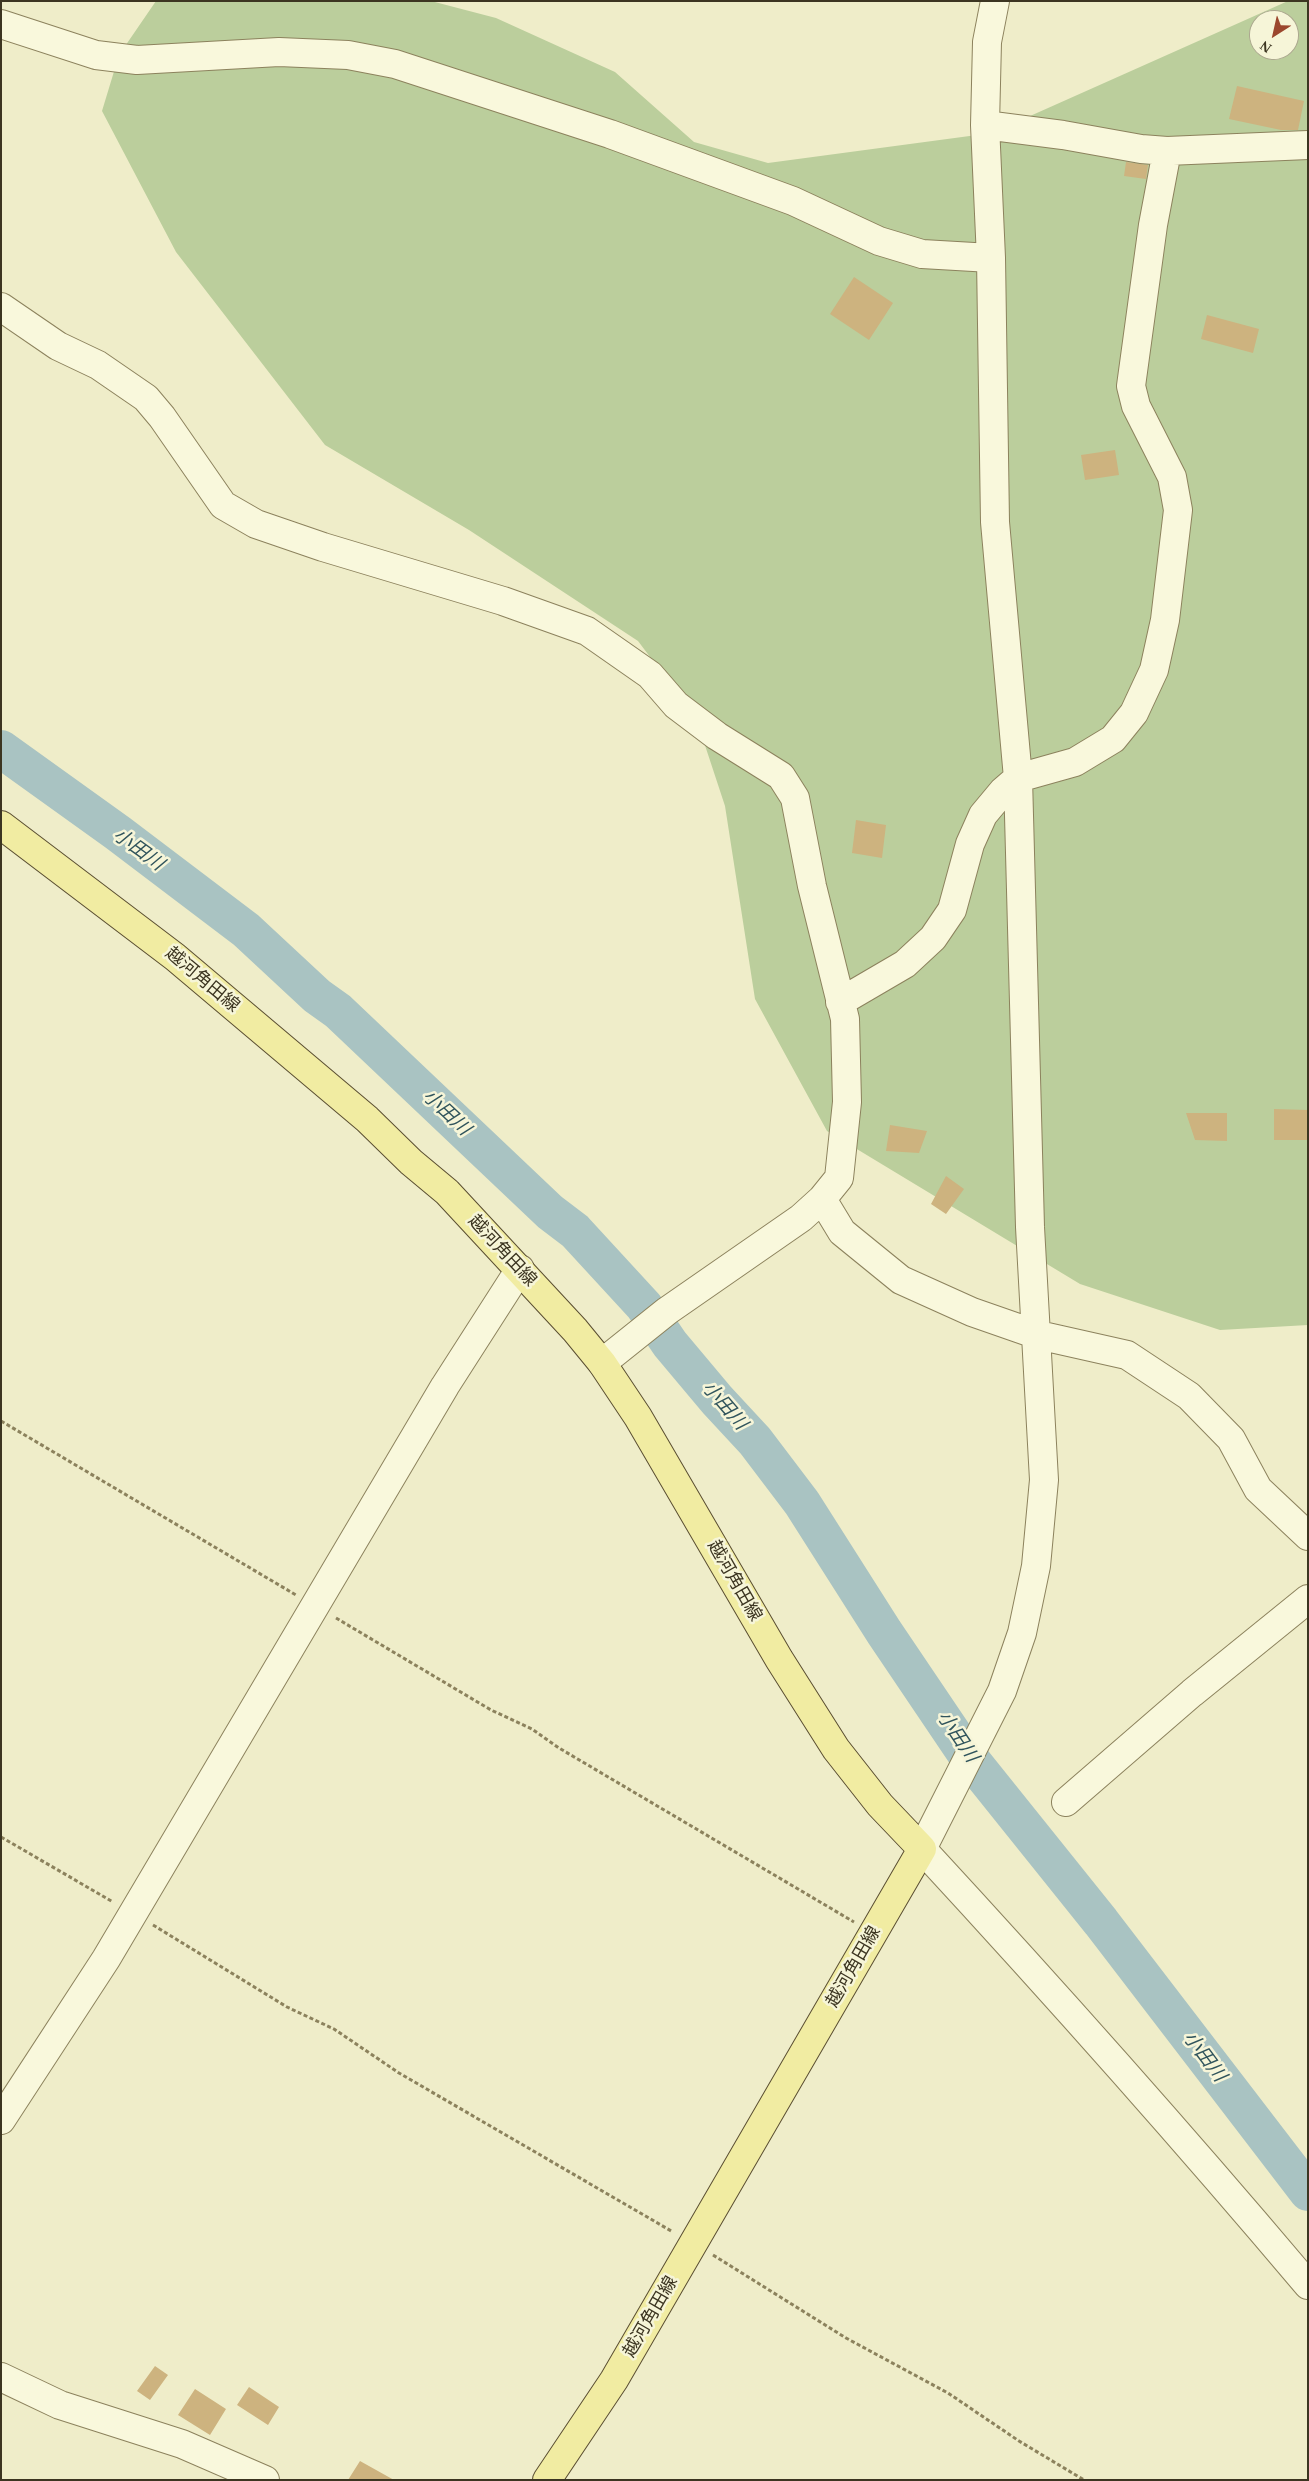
<!DOCTYPE html>
<meta charset="utf-8">
<style>
body{margin:0}
#map{position:relative;width:1309px;height:2481px;overflow:hidden;background:#efedc9;font-family:"Times New Roman",serif}
canvas{display:block}
.frame{position:absolute;inset:0;border:2px solid #3c3521;pointer-events:none}
.north{position:absolute;left:1249px;top:10px;width:50px;height:50px;box-sizing:border-box;background:#f6f5d8;border:1px solid #aca88f;border-radius:50%;rotate:215deg;font-size:14px;font-weight:700;line-height:20px;text-align:center;color:#3c3521}
.north::after{content:'';display:block;margin:auto;width:18px;height:22px;background:#9b472d;clip-path:polygon(50% 0,100% 100%,50% 72%,0 100%)}
</style>
<div id="map">
<canvas width="1309" height="2481"></canvas>
<div class="frame"></div>
<div class="north">N</div>
</div>
<script>
const ctx = document.querySelector('canvas').getContext('2d');
ctx.lineJoin = 'round';
function paint(path, color) { ctx.fillStyle = color; ctx.fill(path, 'evenodd'); }
function stroke(path, color, width, dash) { ctx.strokeStyle = color; ctx.lineWidth = width; ctx.lineCap = dash ? 'butt' : 'round'; ctx.setLineDash(dash || []); ctx.stroke(path); }
function label(font, color, halo, rows, align = 'center') {
  ctx.font = font + ' "Times New Roman","Noto Sans JP",serif'; ctx.lineWidth = 5; ctx.setLineDash([]); ctx.textBaseline = 'middle'; ctx.strokeStyle = halo; ctx.fillStyle = color; for (const [text, x, y, turn = 0] of rows) {
    ctx.save(); ctx.translate(x, y); ctx.rotate((+turn || 0) * Math.PI / 180); ctx.textAlign = isNaN(turn) ? turn : align; if (halo) ctx.strokeText(text, 0, 0); ctx.fillText(text, 0, 0); ctx.restore();
  }
}
paint(new Path2D(`
 M156,1H431L496,18L615,72L694,142L768,163L992,133L1288,1H1308V1325L1220,1330L1080,1284L827,1131L755,999L725,806L696,718L638,641L469,530L325,445L176,252L102,111L119,55ZM1259,20H1289V50H1259Z`), '#bbce9c');
stroke(new Path2D(`
 M1,749L118,833L246,930L317,996L338,1011L550,1212L575,1231L644,1306L670,1344L717,1400L755,1441L802,1503L884,1632L967,1755L1101,1922L1308,2192`), '#a9c3c2', 38);
paint(new Path2D(`
 M1237,86L1304,101L1298,130H1281L1229,119Z
 M1126,162L1148,165L1146,179L1124,176Z
 M854,277L893,303L869,340L830,314Z
 M1207,315L1259,329L1253,353L1201,339Z
 M1115,450L1119,475L1085,480L1081,455Z
 M856,820L886,825L882,858L852,853Z
 M1274,1109L1308,1110V1140H1274Z
 M1186,1113H1227V1141L1195,1140Z
 M890,1125L927,1131L919,1153L886,1151Z
 M946,1176L964,1189L946,1214L931,1204Z
 M155,2366L168,2375L150,2400L137,2391Z
 M249,2387L279,2407L268,2425L237,2405Z
 M195,2389L226,2409L210,2435L178,2415Z
 M360,2461L394,2480H348Z`), '#cdb37f');
const minor = new Path2D(`
 M995,1L987,42L985,125L991,258L995,522L1018,778L1030,1227L1044,1480L1036,1566L1022,1633L1002,1691L922,1849C1054,1992 1183,2137 1308,2285
 M1,24L96,55L137,60L279,52L348,55L395,64L610,134L793,201L879,241L922,254L991,258
 M985,125L1063,135L1141,149L1167,151L1308,145
 M1,307L58,346L98,365L146,398L162,417L223,505L256,524L323,547L503,601L587,631L650,675L676,705L717,736L781,776L795,798L812,886L845,1019L847,1102L839,1178L822,1199L801,1218L667,1311L602,1363
 M840,1002L905,964L933,938L952,910L970,844L983,815L1003,791L1018,778L1075,762L1113,739L1134,713L1154,670L1165,620L1178,510L1172,477L1136,406L1131,386L1153,225L1167,151
 M822,1199L842,1232L901,1280L972,1312L1038,1335L1127,1355L1189,1396L1231,1439L1258,1489L1308,1536
 M1066,1802L1192,1693L1308,1599
 M1,2120L106,1959L445,1386L520,1269
 M1,2377L60,2405L182,2444L265,2480`);
const major = new Path2D(`
 M1,825L175,957L367,1119L411,1162L447,1192L575,1330L602,1363L638,1417L779,1659L836,1749L880,1805L922,1849L614,2380L547,2480`);
stroke(minor, '#8c825d', 30);
stroke(major, '#5a4e31', 30);
stroke(new Path2D(`
 M1,1421L296,1595
 M336,1618L491,1710L532,1729L559,1748L854,1922
 M1,1837L113,1902
 M153,1925L287,2007L334,2029L399,2073L673,2232
 M713,2255L846,2338L948,2393L1019,2441L1084,2480`), '#8c825d', 3, [4, 2.5]);
stroke(minor, '#f9f8dc', 28);
stroke(major, '#f1eca2', 28);
label('18px', '#3c3521', '#f6f5d8', [
 ["越河角田線",202,980,40],
 ["越河角田線",502,1251,47],
 ["越河角田線",734,1581,60],
 ["越河角田線",854,1967,-60],
 ["越河角田線",651,2317,-60]
]);
label('italic 19px', '#30545c', '#f6f5d8', [
 ["小田川",138,850,36],
 ["小田川",446,1113,43],
 ["小田川",724,1406,49],
 ["小田川",957,1737,56],
 ["小田川",1204,2057,53]
]);
</script>
